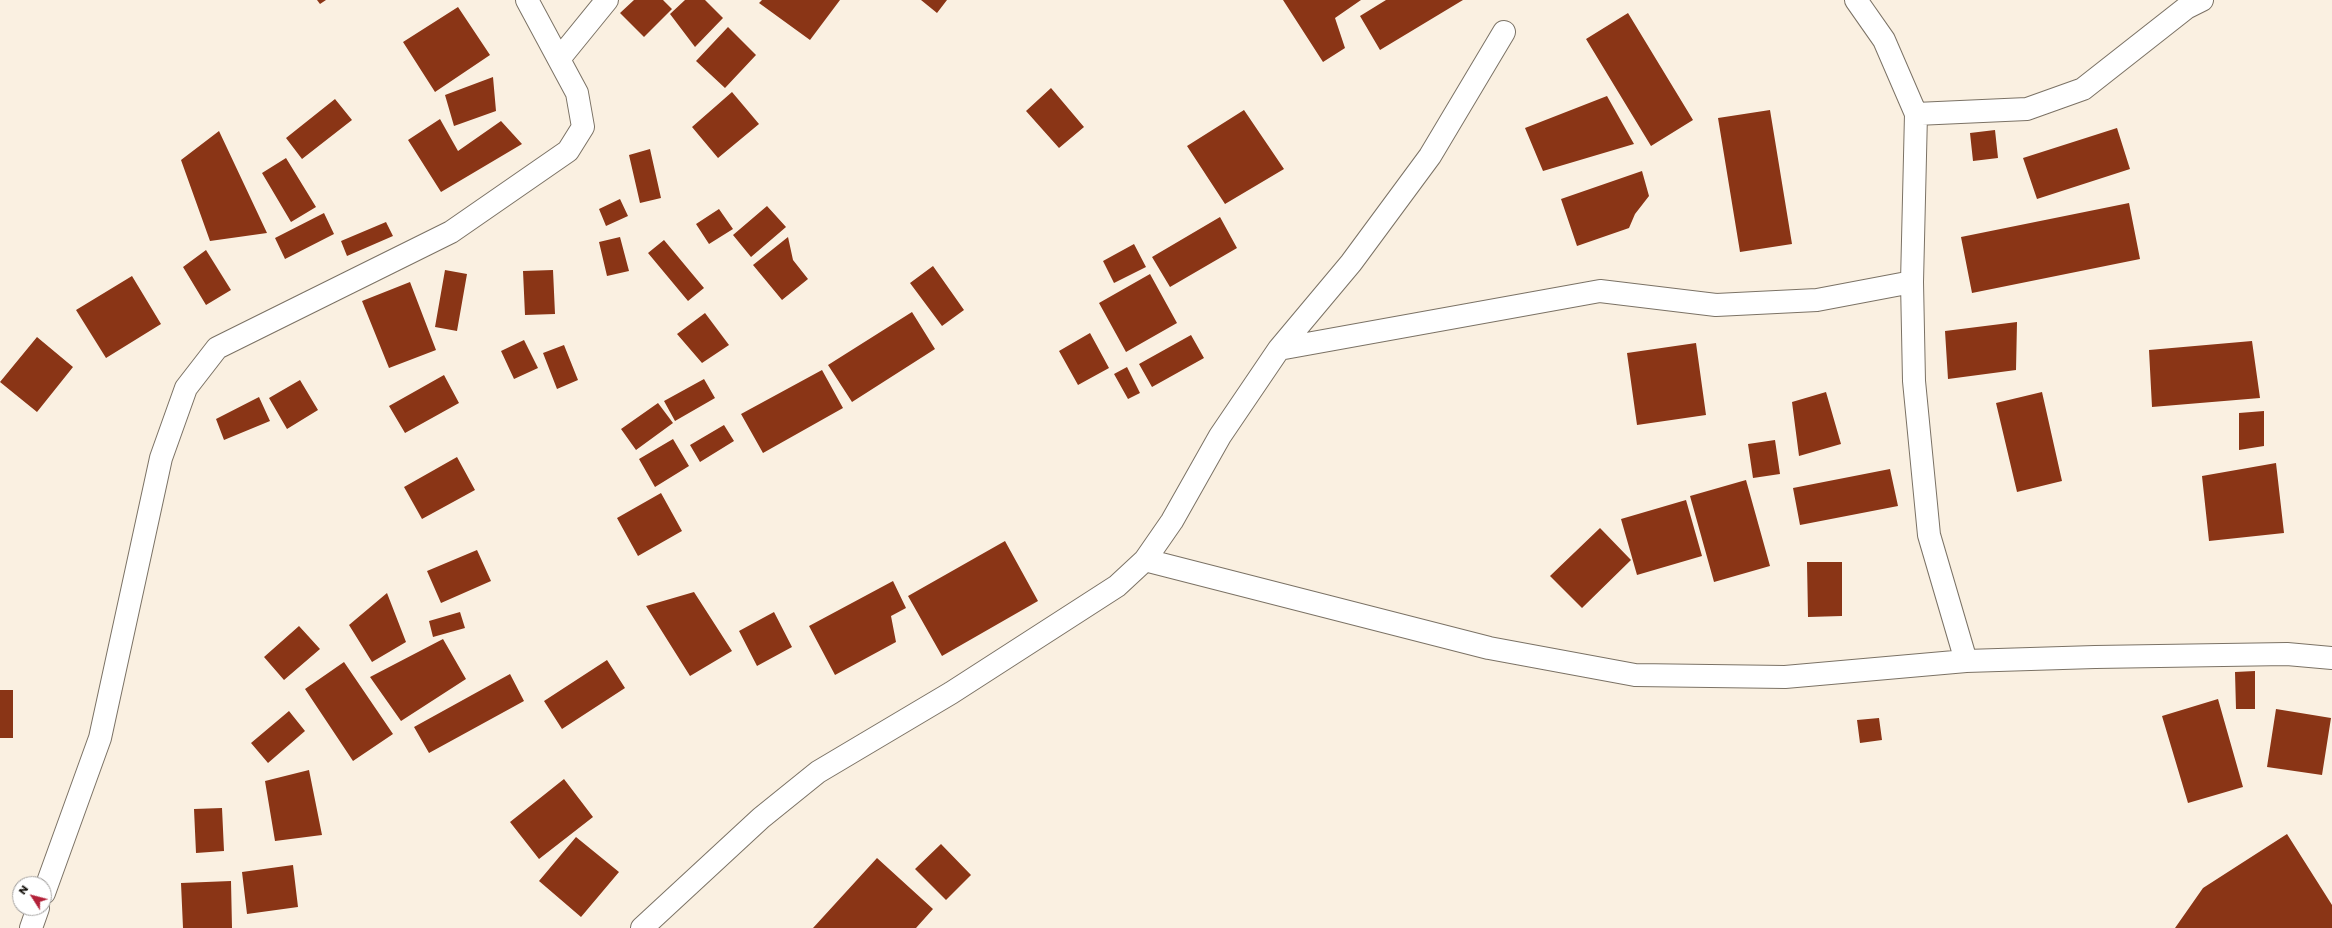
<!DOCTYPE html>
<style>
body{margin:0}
#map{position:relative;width:2332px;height:928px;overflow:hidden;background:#faf0e1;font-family:Poppins,sans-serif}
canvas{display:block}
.north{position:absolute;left:12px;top:876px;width:40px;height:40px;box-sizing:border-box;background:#fff;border:1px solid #a19f9d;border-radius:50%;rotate:306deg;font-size:11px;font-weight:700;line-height:16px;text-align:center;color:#130f0a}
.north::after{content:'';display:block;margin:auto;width:14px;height:18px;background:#b32139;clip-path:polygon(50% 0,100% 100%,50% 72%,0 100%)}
</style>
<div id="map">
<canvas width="2332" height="928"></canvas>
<div class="north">N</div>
</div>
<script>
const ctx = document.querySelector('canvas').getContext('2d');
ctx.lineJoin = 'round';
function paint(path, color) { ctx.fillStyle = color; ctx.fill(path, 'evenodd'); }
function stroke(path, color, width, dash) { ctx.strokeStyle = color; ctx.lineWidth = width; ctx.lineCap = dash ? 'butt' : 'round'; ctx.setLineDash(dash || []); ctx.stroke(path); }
paint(new Path2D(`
 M317,0H326L320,4Z
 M634,0H663L672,9L644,37L620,13Z
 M685,0H705L723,18L695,47L670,14Z
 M762,0H840L810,40L759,3Z
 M921,0H947L937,13Z
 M1283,0H1361L1335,18L1345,48L1323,62Z
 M1386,0H1463L1380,50L1360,16Z
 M458,7L490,55L435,92L403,42Z
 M1628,13L1693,120L1651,146L1586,39Z
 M728,27L756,55L725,88L696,61Z
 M493,77L496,111L454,126L445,95Z
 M1051,88L1084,127L1059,148L1026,111Z
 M732,92L759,124L718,158L692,127Z
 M1607,96L1634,144L1543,171L1525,128Z
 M335,99L352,120L302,159L286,138Z
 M1244,110L1284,169L1225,204L1187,146Z
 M1770,110L1792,244L1740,252L1718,118Z
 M440,119L458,151L501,121L522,144L441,192L408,140Z
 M2117,128L2130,169L2037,199L2023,158Z
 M1995,130L1998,158L1973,161L1970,133Z
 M219,131L267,233L210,241L181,160Z
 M650,149L661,198L640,203L629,155Z
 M286,158L316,207L291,222L262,173Z
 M1642,171L1649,196L1635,214L1629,228L1577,246L1561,199Z
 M620,199L628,216L606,226L599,209Z
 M2129,203L2140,259L1972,293L1961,237Z
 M767,206L786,227L751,257L733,235Z
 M719,209L733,229L709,244L696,224Z
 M324,213L334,234L285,259L275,238Z
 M1220,217L1237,248L1170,287L1152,257Z
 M386,222L393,236L347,256L341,241Z
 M620,237L629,271L607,276L599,242Z
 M788,237L793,260L808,279L782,300L753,265Z
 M664,240L704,288L688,301L648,253Z
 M1134,244L1146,267L1114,283L1103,261Z
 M206,250L231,290L206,305L183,267Z
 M933,266L964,310L942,326L910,283Z
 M445,270L467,274L457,331L435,327Z
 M553,270L555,314L525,315L523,271Z
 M1150,274L1177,323L1126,352L1099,303Z
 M132,276L161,324L106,358L76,310Z
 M410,282L436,350L389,368L362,301Z
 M912,312L935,349L852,402L828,365Z
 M705,313L729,345L702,363L677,334Z
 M2017,322L2016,370L1948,379L1945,331Z
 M1090,333L1109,368L1078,385L1059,351Z
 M1191,335L1204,358L1152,387L1139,364Z
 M37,337L73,367L37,412L0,382Z
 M524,340L538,368L514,379L501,351Z
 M2252,341L2260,398L2152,407L2149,350Z
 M1696,343L1706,415L1637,425L1627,353Z
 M564,345L578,380L557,389L543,353Z
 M1127,367L1140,393L1128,399L1114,374Z
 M822,370L843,408L763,453L741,414Z
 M444,375L459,403L405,433L389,406Z
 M704,379L715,398L675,421L664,401Z
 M300,380L318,410L287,429L269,398Z
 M1826,392L1841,444L1799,456L1792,402Z
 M2042,392L2062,481L2017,492L1996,403Z
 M259,397L270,421L224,440L216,419Z
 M658,403L673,423L636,450L621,429Z
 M2264,411V446L2239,450V413Z
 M724,425L734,441L700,462L690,445Z
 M673,439L689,466L655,487L639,459Z
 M1775,440L1780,474L1753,478L1748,444Z
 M457,457L475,490L422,519L404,487Z
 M2276,463L2284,533L2209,541L2202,476Z
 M1890,469L1898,506L1800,525L1793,488Z
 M1746,480L1770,566L1714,582L1690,496Z
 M661,493L682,531L638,556L617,518Z
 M1686,500L1702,556L1637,575L1621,519Z
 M1600,528L1631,560L1582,608L1550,576Z
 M1005,541L1038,601L942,656L908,596Z
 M477,550L491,581L441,603L427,571Z
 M1807,562H1842V616L1808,617Z
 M893,581L906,608L891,616L896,642L835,675L809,626Z
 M694,592L732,651L690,676L646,606Z
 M387,593L406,642L372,662L349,625Z
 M460,612L465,628L433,637L429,621Z
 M774,612L792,647L757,666L739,631Z
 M299,626L320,649L284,680L264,657Z
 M443,639L466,679L401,721L370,677Z
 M607,660L625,688L562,729L544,701Z
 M344,662L393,734L353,761L305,689Z
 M2255,671V709H2236L2235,672Z
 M510,674L524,701L429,753L414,727Z
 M0,690H13V738H0Z
 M2218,699L2243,787L2188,803L2162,716Z
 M2276,709L2331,718L2322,775L2267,767Z
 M289,711L305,731L268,763L251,743Z
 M1879,718L1882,740L1860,743L1857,720Z
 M309,770L322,835L275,841L265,781Z
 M564,779L593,817L539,859L510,822Z
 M222,808L224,851L196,853L194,809Z
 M2287,834L2332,905V928H2175L2203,888Z
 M576,837L619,872L581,917L539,881Z
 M941,844L971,875L946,900L915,869Z
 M877,858L933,909L916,928H813Z
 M293,865L298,907L247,914L242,872Z
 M231,881L232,928H183L181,883Z`), '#8a3516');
const minor = new Path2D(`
 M1856,0L1884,40L1916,114L1912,282L1914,381L1929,535L1966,661
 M559,59L607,0
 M1916,114L2027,109L2083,89L2186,8L2202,0
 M1279,349L1600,291L1716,305L1817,300L1912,282
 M1145,560L1489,648L1635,675L1785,677L1966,661L2095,657L2287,654L2332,658
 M44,893L100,738L161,458L186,388L217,348L451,232L568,151L583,127L577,93L527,0
 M31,928L38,908
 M642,928L761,818L818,772L951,693L1117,586L1145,560L1172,521L1220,436L1279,349L1351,263L1430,156L1504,32`);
stroke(minor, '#7b7265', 24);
stroke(minor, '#fff', 22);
</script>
